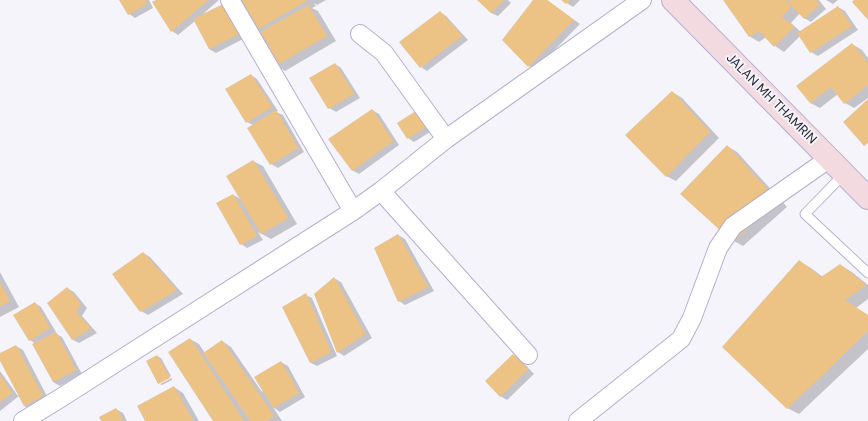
<!DOCTYPE html>
<style>
body{margin:0}
canvas{display:block;background:#f5f4fb}
</style>
<canvas width="868" height="421"></canvas>
<script>
const ctx = document.querySelector('canvas').getContext('2d');
ctx.lineJoin = 'round';
function paint(path, color) { ctx.fillStyle = color; ctx.fill(path, 'evenodd'); }
function stroke(path, color, width, dash) { ctx.strokeStyle = color; ctx.lineWidth = width; ctx.lineCap = dash ? 'butt' : 'round'; ctx.setLineDash(dash || []); ctx.stroke(path); }
function label(font, color, halo, rows, align = 'center') {
  ctx.font = font + ' "DM Sans",sans-serif'; ctx.lineWidth = 4; ctx.setLineDash([]); ctx.textBaseline = 'middle'; ctx.strokeStyle = halo; ctx.fillStyle = color; for (const [text, x, y, turn = 0] of rows) {
    ctx.save(); ctx.translate(x, y); ctx.rotate((+turn || 0) * Math.PI / 180); ctx.textAlign = isNaN(turn) ? turn : align; if (halo) ctx.strokeText(text, 0, 0); ctx.fillText(text, 0, 0); ctx.restore();
  }
}
paint(new Path2D(`
 M120,0H149L153,8L135,18L129,14Z
 M158,0H219L203,14L223,5L245,38L216,53L209,49L195,21L178,35L172,31L154,3Z
 M237,0H326L317,5L314,3L316,6L312,8L318,11L336,41L285,71L276,65Z
 M479,0H508L511,3L498,16L491,13Z
 M534,0H547L580,24L535,70L529,66L504,40Z
 M562,0H580L573,7Z
 M724,0H819L826,9L811,22L804,18L800,13L791,23L801,32L838,7L845,11L858,30L818,56L811,52L800,36L784,52L775,46L766,37L759,42L749,36Z
 M826,0H838L833,4Z
 M440,12L446,16L468,40L427,71L421,67Z
 M852,44L862,50L868,58V98L854,108L845,103L838,94L820,108L810,103Z
 M335,64L341,68L360,98L336,112L329,108Z
 M251,75L257,79L278,111L276,112L283,115L304,152L278,168L271,164L253,125L247,122Z
 M672,92L682,98L719,138L676,181L666,176Z
 M372,110L379,114L399,145L359,174L352,170Z
 M398,123L438,127L414,142L408,138Z
 M727,146L737,152L787,207L743,246L734,241Z
 M253,161L263,166L297,224L271,239L258,232L263,240L247,248L241,244L233,195L241,199Z
 M398,235L405,239L434,291L405,305L399,301Z
 M143,253L150,257L183,294L148,315L141,311Z
 M799,261L811,268L823,277L840,265L852,272L868,285V299L856,308L868,315V349L799,414L787,408Z
 M0,272L19,307L0,317Z
 M334,278L341,282L372,338L344,356L338,352Z
 M67,288L74,292L87,308L82,316L97,333L79,343L73,340Z
 M306,295L312,298L337,356L317,366L311,363Z
 M35,303L41,307L56,332L55,333L62,337L82,374L60,386L53,382L36,344L30,340Z
 M190,339L199,344L205,353L222,341L231,347L262,392L281,362L288,366L305,397L280,412L273,407L282,421H215Z
 M16,346L23,350L49,400L31,409L24,406L19,396L0,411V371L18,396L19,395L0,359V354Z
 M513,355L520,359L534,374L507,400L500,396Z
 M157,356L161,358L171,376L159,383V384L147,361Z
 M172,378V380L162,385L160,384Z
 M174,387L183,393L199,421H146Z
 M116,409L123,413L127,421H102Z`), '#0003');
paint(new Path2D(`
 M119,0H145L147,4L128,15Z
 M156,0H208L171,32L152,2Z
 M236,0H308L255,31Z
 M477,0H504L491,13Z
 M533,0H547L574,20L528,67L502,40Z
 M561,0H570L566,4Z
 M723,0H786L791,7L782,17L794,27L774,47L759,31L749,37Z
 M790,0H816L820,4L804,19L788,2Z
 M854,0H868V20L852,2Z
 M223,4L239,34L209,49L193,19Z
 M308,5L327,36L275,66L257,34Z
 M838,6L852,26L810,53L797,33Z
 M440,11L462,36L420,68L399,42Z
 M852,43L868,63V85L844,104L831,87L810,103L796,86Z
 M335,63L354,94L328,109L309,78Z
 M251,74L272,107L246,123L225,89Z
 M672,91L710,132L666,177L625,135Z
 M868,99V143L864,146L843,122Z
 M422,107L432,123L407,139L397,123Z
 M372,109L393,141L352,171L328,139Z
 M276,110L298,148L270,165L247,128Z
 M727,145L778,201L733,242L680,194Z
 M253,160L288,218L261,234L226,176Z
 M233,194L257,236L240,245L216,203Z
 M398,234L428,287L398,302L374,248Z
 M143,252L177,290L140,312L112,274Z
 M799,260L821,277L840,264L866,285L845,300L868,315V331L787,409L722,347Z
 M334,277L365,334L337,353L314,294Z
 M0,283L10,301L0,306Z
 M67,287L81,304L76,312L91,328L72,340L47,303Z
 M306,293L331,352L310,363L282,307Z
 M35,302L50,328L29,341L13,315Z
 M56,332L76,370L53,382L32,344Z
 M190,338L244,421H213L168,352Z
 M222,340L274,416L266,421H250L203,353Z
 M16,345L43,396L24,406L0,361V353Z
 M513,354L528,369L500,397L485,381Z
 M157,355L170,378L158,384L146,361Z
 M281,361L299,393L273,408L254,377Z
 M0,375L12,393L0,402Z
 M174,386L193,421H145L137,406Z
 M116,408L123,421H101L99,417Z`), '#edc285');
const lane = new Path2D(`
 M844,174L805,214L868,273`);
const street = new Path2D(`
 M230,0L353,211
 M360,34L384,53L446,139
 M381,191L528,355
 M23,421L59,399L353,211L381,191L446,139L642,0
 M578,421L681,339L692,318L718,248L733,226L830,158`);
const secondary = new Path2D(`
 M673,0L868,198`);
stroke(lane, '#b4b0d1', 11);
stroke(street, '#b4b0d1', 20);
stroke(secondary, '#b4b0d1', 24);
stroke(lane, '#fff', 9);
stroke(street, '#fff', 18);
stroke(secondary, '#f3dae1', 22);
label('13px', '#252430', '#f5f4fb', [
 ["JALAN MH THAMRIN",771,99,45]
]);
</script>
